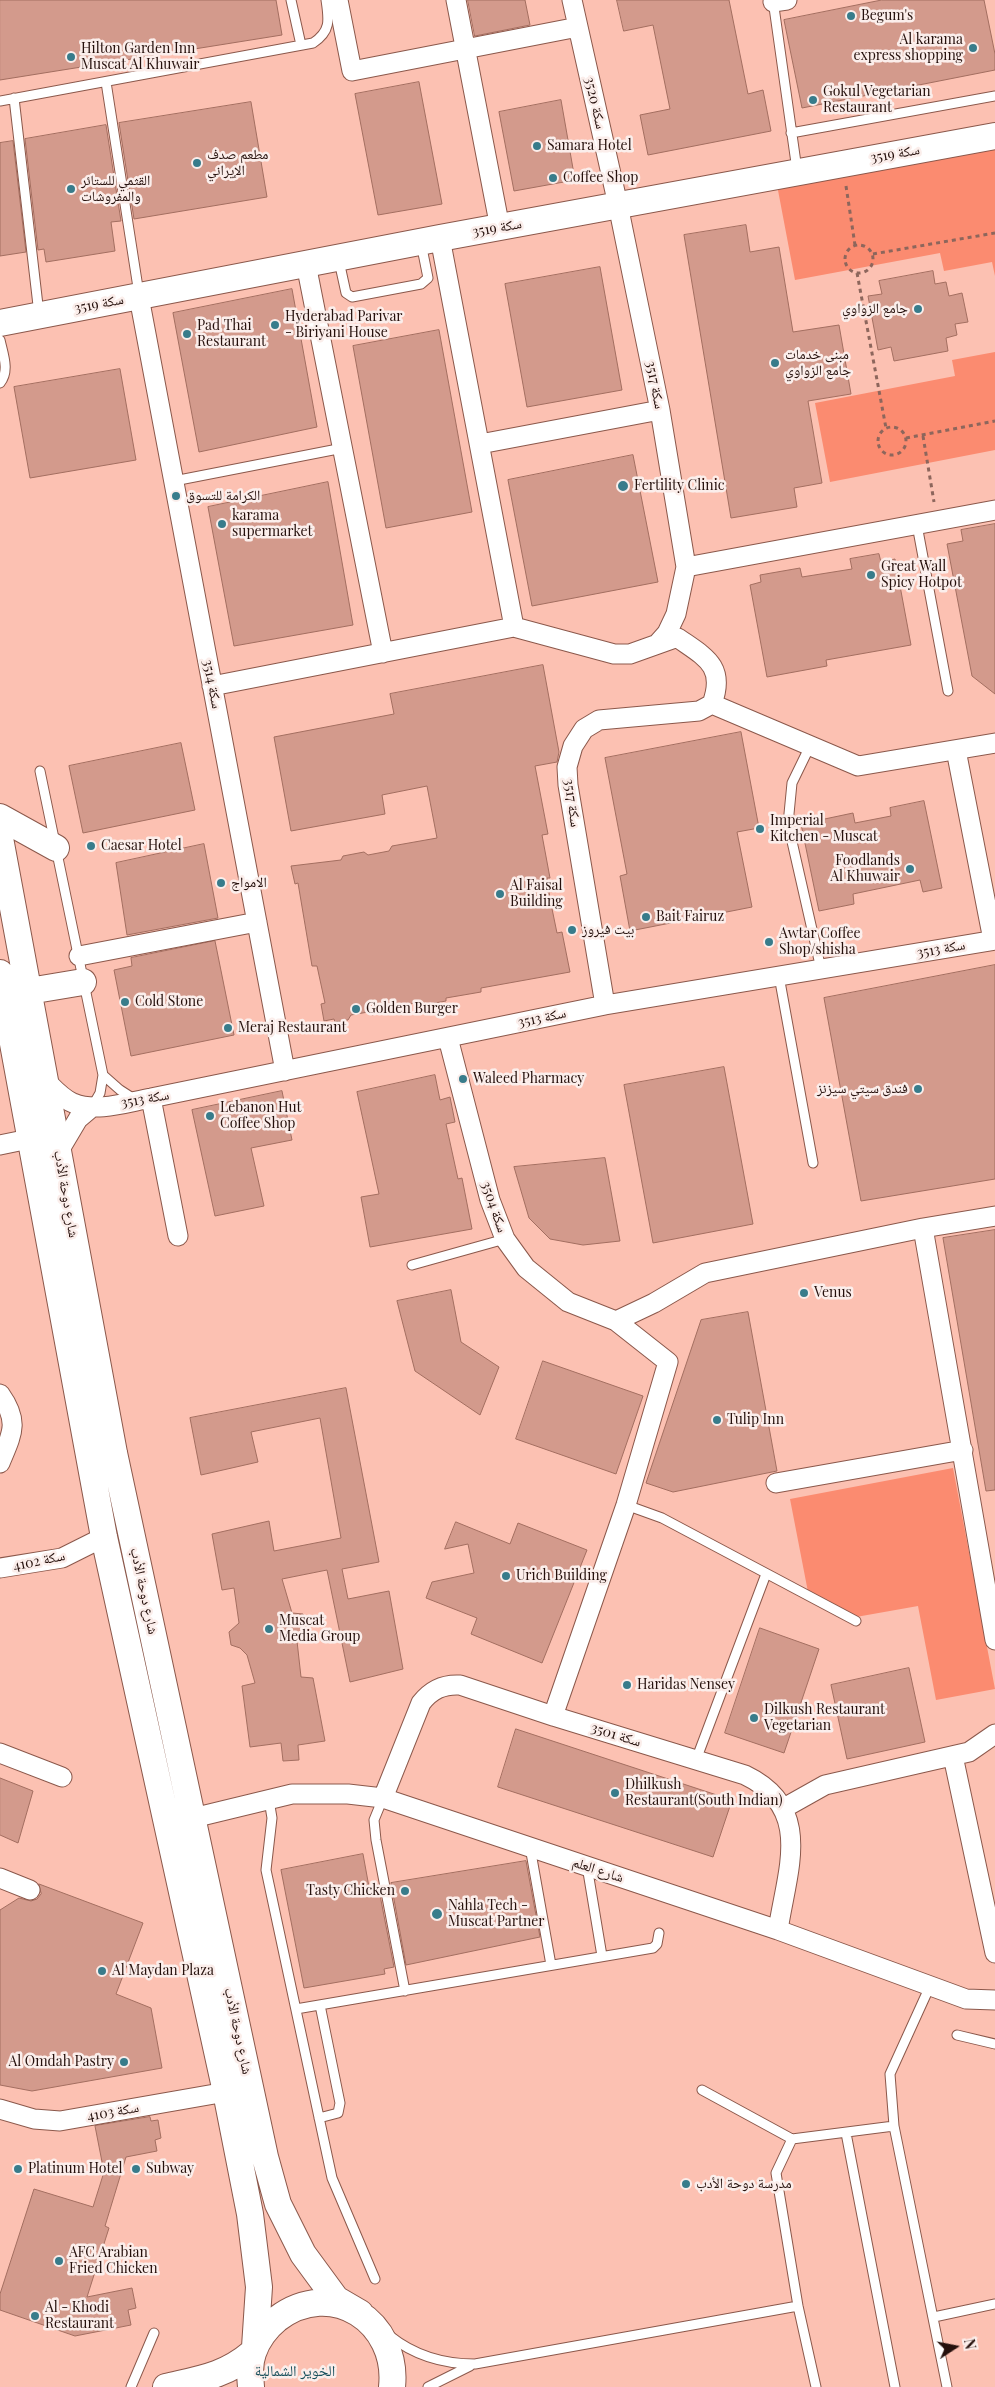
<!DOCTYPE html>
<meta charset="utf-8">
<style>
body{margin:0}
#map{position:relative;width:995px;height:2387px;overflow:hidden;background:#fcc1b2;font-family:"Playfair Display",serif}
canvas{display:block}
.north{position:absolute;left:930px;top:2322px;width:50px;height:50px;-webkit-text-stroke:4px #fbeeeb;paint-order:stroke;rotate:79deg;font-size:14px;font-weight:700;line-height:20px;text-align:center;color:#25100c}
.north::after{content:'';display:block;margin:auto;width:18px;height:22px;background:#25100c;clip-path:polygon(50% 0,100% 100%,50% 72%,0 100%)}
</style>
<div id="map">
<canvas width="995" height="2387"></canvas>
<div class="north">N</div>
</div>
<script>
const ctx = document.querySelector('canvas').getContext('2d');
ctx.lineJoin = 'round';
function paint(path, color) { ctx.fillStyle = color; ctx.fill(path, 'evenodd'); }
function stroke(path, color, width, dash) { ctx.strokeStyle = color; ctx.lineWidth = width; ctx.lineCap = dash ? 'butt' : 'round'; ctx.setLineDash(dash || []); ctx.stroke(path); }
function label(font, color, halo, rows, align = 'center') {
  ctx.font = font + ' "Playfair Display","Noto Naskh Arabic",serif'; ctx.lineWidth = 5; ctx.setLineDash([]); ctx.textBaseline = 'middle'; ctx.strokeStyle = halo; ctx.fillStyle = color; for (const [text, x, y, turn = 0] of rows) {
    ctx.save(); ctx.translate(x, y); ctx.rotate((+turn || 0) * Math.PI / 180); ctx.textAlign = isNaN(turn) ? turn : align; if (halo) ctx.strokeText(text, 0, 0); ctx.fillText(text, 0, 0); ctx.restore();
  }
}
paint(new Path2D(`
 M995,144V276L992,262L944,271L940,253L795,280L777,185Z
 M995,352V450L830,482L815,403L955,376L952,360Z
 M953,1468L995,1689L936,1700L918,1606L856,1617L808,1592L790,1499Z`), '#fb8b70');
const building = new Path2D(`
 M0,0H276L282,35L0,80Z
 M468,0H525L530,25L475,36Z
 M617,0H729L748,94L763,90L771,131L648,155L640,115L670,109L653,25L624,31Z
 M882,0H984L995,54V70L802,108L784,20Z
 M419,82L442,204L378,215L355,94Z
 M561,100L575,180L514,191L499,112Z
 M251,102L267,197L134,219L119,123Z
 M106,125L121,221L111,222L115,251L46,262L44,249L38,250L25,139Z
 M13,141L26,252L0,256V143Z
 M746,225L750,252L779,247L793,332L839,325L851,394L808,401L822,483L794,488L797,507L731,518L684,235Z
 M600,267L622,390L527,407L505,284Z
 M933,271L935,284L946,282L949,296L962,293L968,322L955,324L957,335L946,338L948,351L894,361L891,347L878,350L868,296L882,294L879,281Z
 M292,289L317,427L199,452L173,313Z
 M439,330L472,512L386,528L353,346Z
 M120,369L136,460L30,478L14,387Z
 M633,455L658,582L532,606L508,480Z
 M328,482L353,625L234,646L208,507Z
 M995,524V694L972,676L947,544L963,541L961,530Z
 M879,554L881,562L895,559L911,645L826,660L827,666L767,677L750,585L761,582L760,575L800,568L802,577L852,569L850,559Z
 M543,665L559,752L557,762L535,766L548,834L542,835L550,878H547L550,899L557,933L562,932L570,972L481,988V992L446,998V1001L419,1006L414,1003L372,1015L368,1012L351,1015L348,1020L335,1022L334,1019L324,1021L321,1004L325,1003L317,966H312L298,883L295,884L291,866L341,860L343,856L364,852L368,855L389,851L392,846L437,838L427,786L382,795L385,814L291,831L274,737L394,714L390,694Z
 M741,732L759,828L737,832L752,907L630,931L620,876L627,874L605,758Z
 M181,743L195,810L83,833L69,766Z
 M924,801L942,888L923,892L920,880L853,894L854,904L819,911L801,824L853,813L855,823L891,816L890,808Z
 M204,844L218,918L127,935L116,863Z
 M215,941L234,1035L131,1056L114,970L132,966L131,958Z
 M995,965V1179L861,1201L824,998Z
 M724,1067L753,1224L653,1243L624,1085Z
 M435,1075L440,1100L450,1097L455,1122L446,1124L458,1179L462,1178L472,1229L370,1247L361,1197L379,1194L357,1092Z
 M282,1091L292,1140L251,1148L264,1206L215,1216L192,1110Z
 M605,1158L620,1241L583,1245L550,1239L529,1218L514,1167Z
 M995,1230V1490L986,1491L943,1238Z
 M451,1290L461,1342L499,1367L480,1415L415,1371L397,1301Z
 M748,1312L777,1471L673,1492L646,1483L701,1320Z
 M543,1361L643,1396L616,1474L516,1439Z
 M346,1388L379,1562L342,1569L348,1599L389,1591L403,1669L350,1682L327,1570L282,1579L292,1613L303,1614L307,1635L297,1641L301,1677L313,1678L325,1741L298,1745L299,1760L283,1761L281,1743L250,1747L242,1686L255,1683L247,1655L240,1648L231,1645L229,1632L239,1623L234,1588L222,1590L212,1534L269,1521L274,1551L341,1538L320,1418L251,1432L258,1462L201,1475L190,1418Z
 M456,1522L510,1544L518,1523L587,1550L542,1663L471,1634L477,1618L426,1598L432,1582L474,1573L468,1544L445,1549Z
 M760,1628L819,1649L784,1753L725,1733Z
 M909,1668L925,1742L847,1759L831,1685Z
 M516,1729L732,1800L713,1857L498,1787Z
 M0,1778L33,1791L18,1843L0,1835Z
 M363,1854L369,1887L378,1885L394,1967L384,1969L385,1974L304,1988L281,1870Z
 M526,1861L540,1937L406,1965L391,1883Z
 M39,1884L143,1923L116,1994L151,2008L162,2068L32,2091L0,2085V1910L19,1898L31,1901L37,1899L41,1894Z
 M150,2117L151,2121L158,2120L161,2138L155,2140L157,2151L126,2157L105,2226L109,2228L87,2297L132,2288L136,2308L128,2310L131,2325L75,2336L0,2310V2294L34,2189L93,2207L104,2172L95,2126Z`);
paint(building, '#d39a8c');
stroke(building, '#a36e60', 1);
const lane = new Path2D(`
 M291,0L301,45
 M773,0L797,170
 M106,82L139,294
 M14,98L39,314
 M0,101L313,43C331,31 329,20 326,0
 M791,133L995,96
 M339,261L346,293L352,297L421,284L428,278L421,243
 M0,340C3,354 10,371 0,383
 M174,481L343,448
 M917,525L948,691
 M810,746L792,783L788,824L821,969
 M40,771L103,1075L100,1093L92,1107
 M779,976L813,1163
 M103,1075L120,1090L134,1099
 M412,1265L505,1239
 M626,1505L662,1518L856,1621
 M696,1760L766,1574
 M383,1798L374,1820L376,1840L405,1991
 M269,1800L272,1818L266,1870L332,2178L375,2279
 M530,1847L551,1965
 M587,1866L602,1956
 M296,2009L653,1948L657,1944L659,1933
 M957,2035L995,2044
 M702,2090L792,2139
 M319,2118L338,2113L340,2103L320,2005
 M894,2126L890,2074L930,1986
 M846,2133L895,2387
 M934,2317L995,2304
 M390,2336C415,2356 443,2364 475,2364L798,2306
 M131,2387L154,2333
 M428,2387L470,2366
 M816,2387L798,2306L776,2173L792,2139L894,2126L947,2387`);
const street = new Path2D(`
 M338,0L352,71L578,27
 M456,0L500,228
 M572,0L618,205L660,410L686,567L676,614L667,633L659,642
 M773,2L787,0
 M440,238L514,627
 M306,264L383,653
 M139,297L285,1071
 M480,444L660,410
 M686,567L995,510
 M212,686L514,627L614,654H630L672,639
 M712,704L858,766L995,743
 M956,750L993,940
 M79,956L257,922
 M605,1005L568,785L567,767L573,746L584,729L599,720L699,711L712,704C726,666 705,657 678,638
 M448,1038L490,1200L505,1239L526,1268L568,1302L616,1321L668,1362L626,1505L553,1716
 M46,1081C54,1089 63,1099 73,1103C96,1113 128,1102 151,1098L605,1005L995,940
 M151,1098L178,1236
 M0,1145L29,1139
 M59,1151L78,1119L91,1108
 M923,1228L995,1640
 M616,1321L654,1303L705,1273L923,1228L995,1216
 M0,1394C20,1422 12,1434 0,1463
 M776,1483L963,1450
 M0,1568L62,1558L104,1537
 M0,1753L62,1777
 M953,1756L995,1953
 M383,1798L421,1703C431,1690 443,1684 460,1685L553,1716L745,1775C814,1808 787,1870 778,1930
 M784,1808L825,1785L969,1752L995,1734
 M193,1818L292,1794H348L383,1798L778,1930L966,1999L995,2000
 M0,1878L30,1890
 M0,2109L34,2119L60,2121L226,2092`);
const secondary = new Path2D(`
 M0,323L440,238L995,136
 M0,817L56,848
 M0,838L114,1453L265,2157L278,2204L303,2254L336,2299L360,2313
 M0,973L104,1537L226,2092L250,2214L259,2287L255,2347
 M29,991L83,982
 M166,2387C200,2379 225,2376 252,2353
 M251,2387C250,2375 249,2364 253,2353C257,2340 267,2327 277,2319C332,2277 399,2322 392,2387`);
stroke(lane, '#8b584b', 11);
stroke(street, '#8b584b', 21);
stroke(secondary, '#8b584b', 28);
stroke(new Path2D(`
 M846,186L855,245
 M845 259a14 14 0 1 1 28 0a14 14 0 1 1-28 0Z
 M873,254L995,233
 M857,273L886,428
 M878 441a14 14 0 1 1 28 0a14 14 0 1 1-28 0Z
 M923,436L934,502
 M906,438L995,421`), '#8d665c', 3, [4, 4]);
stroke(lane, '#fff', 9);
stroke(street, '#fff', 19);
stroke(secondary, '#fff', 26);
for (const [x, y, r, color] of [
 [851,16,5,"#387c8b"],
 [973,48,5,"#387c8b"],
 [71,57,5,"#387c8b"],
 [813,100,5,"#387c8b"],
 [537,146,5,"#387c8b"],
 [197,163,5,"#387c8b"],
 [553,178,5,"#387c8b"],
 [71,189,5,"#387c8b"],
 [918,309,5,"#387c8b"],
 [275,325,5,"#387c8b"],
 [187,334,5,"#387c8b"],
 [775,363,5,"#387c8b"],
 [623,486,6,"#387c8b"],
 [176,496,5,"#387c8b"],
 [222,524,5,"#387c8b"],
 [871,575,5,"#387c8b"],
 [760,829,5,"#387c8b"],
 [91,846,5,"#387c8b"],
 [910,869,5,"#387c8b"],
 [221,883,5,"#387c8b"],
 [500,894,5,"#387c8b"],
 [646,917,5,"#387c8b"],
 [572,930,5,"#387c8b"],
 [769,942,5,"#387c8b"],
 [125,1002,5,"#387c8b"],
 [356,1009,5,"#387c8b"],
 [228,1028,5,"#387c8b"],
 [463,1079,5,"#387c8b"],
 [918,1089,5,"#387c8b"],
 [210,1116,5,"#387c8b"],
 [804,1293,5,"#387c8b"],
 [717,1420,5,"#387c8b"],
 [506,1576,5,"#387c8b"],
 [269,1629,5,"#387c8b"],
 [627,1685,5,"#387c8b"],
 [754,1718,5,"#387c8b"],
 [615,1793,5,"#387c8b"],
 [405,1891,5,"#387c8b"],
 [437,1914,6,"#387c8b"],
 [102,1971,5,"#387c8b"],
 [124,2062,5,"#387c8b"],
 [18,2169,5,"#387c8b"],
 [136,2169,5,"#387c8b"],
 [686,2184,5,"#387c8b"],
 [59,2261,5,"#387c8b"],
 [35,2316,5,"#387c8b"]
]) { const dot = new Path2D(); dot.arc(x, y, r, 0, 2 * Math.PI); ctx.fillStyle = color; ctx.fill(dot); stroke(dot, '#fbeeeb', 2); }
label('14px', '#25100c', '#fbeeeb', [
 ["Begum's",861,16],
 ["Al karama",963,40,"right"],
 ["express shopping",963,56,"right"],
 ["Hilton Garden Inn",81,49],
 ["Muscat Al Khuwair",81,65],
 ["Gokul Vegetarian",823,92],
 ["Restaurant",823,108],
 ["Samara Hotel",547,146],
 ["مطعم صدف",207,155],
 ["الإيراني",207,171],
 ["Coffee Shop",563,178],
 ["القثمي للستائر",81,181],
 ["والمفروشات",81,197],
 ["جامع الزواوي",908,309,"right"],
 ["Hyderabad Parivar",285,317],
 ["- Biriyani House",285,333],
 ["Pad Thai",197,326],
 ["Restaurant",197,342],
 ["مبنى خدمات",785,355],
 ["جامع الزواوي",785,371],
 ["Fertility Clinic",634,486],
 ["الكرامة للتسوق",186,496],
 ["karama",232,516],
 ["supermarket",232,532],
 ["Great Wall",881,567],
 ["Spicy Hotpot",881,583],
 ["Imperial",770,821],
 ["Kitchen - Muscat",770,837],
 ["Caesar Hotel",101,846],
 ["Foodlands",900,861,"right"],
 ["Al Khuwair",900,877,"right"],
 ["الامواج",231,883],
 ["Al Faisal",510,886],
 ["Building",510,902],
 ["Bait Fairuz",656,917],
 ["بيت فيروز",582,930],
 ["Awtar Coffee",779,934],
 ["Shop/shisha",779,950],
 ["Cold Stone",135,1002],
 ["Golden Burger",366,1009],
 ["Meraj Restaurant",238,1028],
 ["Waleed Pharmacy",473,1079],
 ["فندق سيتي سيزنز",908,1089,"right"],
 ["Lebanon Hut",220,1108],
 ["Coffee Shop",220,1124],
 ["Venus",814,1293],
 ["Tulip Inn",727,1420],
 ["Urich Building",516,1576],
 ["Muscat",279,1621],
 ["Media Group",279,1637],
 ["Haridas Nensey",637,1685],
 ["Dilkush Restaurant",764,1710],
 ["Vegetarian",764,1726],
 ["Dhilkush",625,1785],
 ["Restaurant(South Indian)",625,1801],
 ["Tasty Chicken",395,1891,"right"],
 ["Nahla Tech -",448,1906],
 ["Muscat Partner",448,1922],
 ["Al Maydan Plaza",112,1971],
 ["Al Omdah Pastry",114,2062,"right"],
 ["Platinum Hotel",28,2169],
 ["Subway",146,2169],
 ["مدرسة دوحة الأدب",696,2184],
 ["AFC Arabian",69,2253],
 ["Fried Chicken",69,2269],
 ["Al - Khodi",45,2308],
 ["Restaurant",45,2324]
], 'left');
label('14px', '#25100c', '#fbeeeb', [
 ["سكة 3520",595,103,77],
 ["سكة 3519",895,154,-10],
 ["سكة 3519",497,228,-10],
 ["سكة 3519",99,304,-11],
 ["سكة 3517",655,385,79],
 ["سكة 3514",212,684,79],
 ["سكة 3517",572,803,82],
 ["سكة 3513",941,949,-10],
 ["سكة 3513",542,1018,-12],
 ["سكة 3513",145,1099,-10],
 ["شارع دوحة الأدب",66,1194,80],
 ["سكة 3504",494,1207,71],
 ["سكة 4102",39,1561,-12],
 ["شارع دوحة الأدب",144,1591,78],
 ["سكة 3501",616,1735,17],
 ["شارع العلم",598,1870,18],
 ["شارع دوحة الأدب",238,2031,78],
 ["سكة 4103",113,2112,-10]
]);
label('15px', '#18505c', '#fbeeeb', [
 ["الخوير الشمالية",295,2371]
]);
</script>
